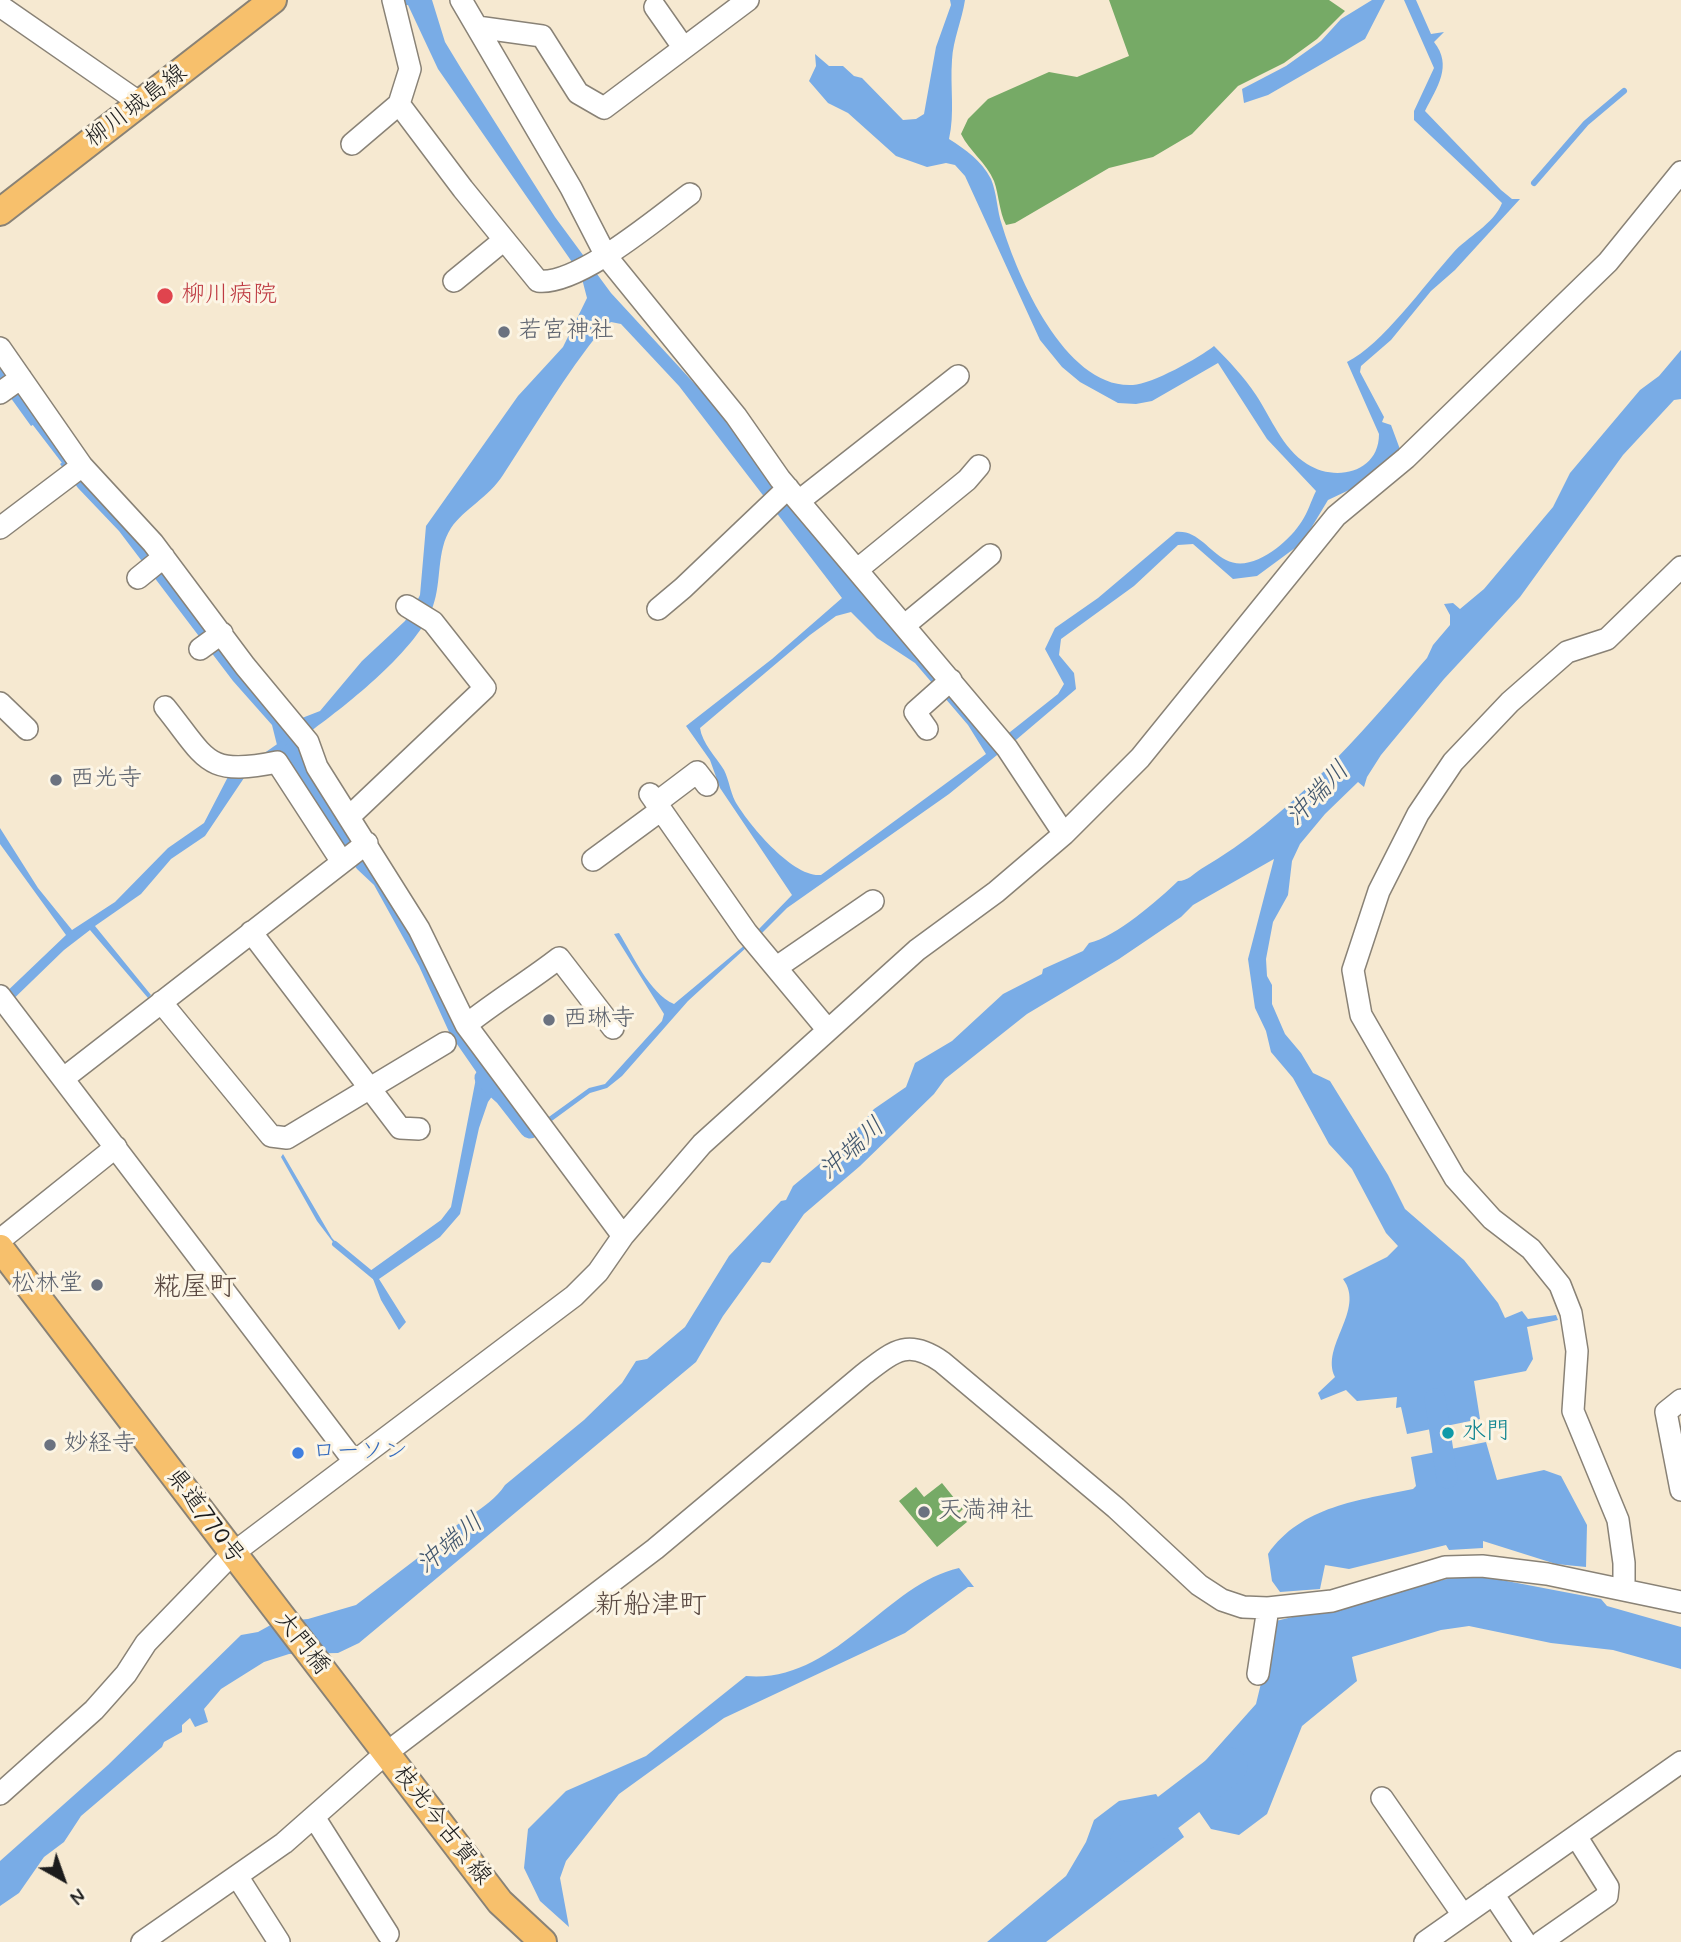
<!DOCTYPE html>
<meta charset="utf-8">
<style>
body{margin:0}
#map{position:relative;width:1681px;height:1942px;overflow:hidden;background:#f6e9d1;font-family:Mynerve,sans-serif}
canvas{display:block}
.north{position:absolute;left:28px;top:1844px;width:70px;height:70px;-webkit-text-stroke:5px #fcf5e5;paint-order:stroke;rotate:140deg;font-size:19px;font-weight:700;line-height:28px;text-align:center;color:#1c1c1c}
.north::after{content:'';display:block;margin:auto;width:24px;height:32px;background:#1c1c1c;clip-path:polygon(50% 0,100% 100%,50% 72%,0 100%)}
</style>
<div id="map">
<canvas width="1681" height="1942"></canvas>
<div class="north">N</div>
</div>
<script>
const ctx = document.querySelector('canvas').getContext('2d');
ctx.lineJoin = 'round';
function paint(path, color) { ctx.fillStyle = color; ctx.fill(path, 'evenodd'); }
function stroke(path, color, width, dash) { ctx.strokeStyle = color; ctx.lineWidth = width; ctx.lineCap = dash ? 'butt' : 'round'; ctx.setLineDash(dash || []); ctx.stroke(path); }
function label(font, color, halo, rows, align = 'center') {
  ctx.font = font + ' Mynerve,"Klee One",sans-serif'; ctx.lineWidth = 6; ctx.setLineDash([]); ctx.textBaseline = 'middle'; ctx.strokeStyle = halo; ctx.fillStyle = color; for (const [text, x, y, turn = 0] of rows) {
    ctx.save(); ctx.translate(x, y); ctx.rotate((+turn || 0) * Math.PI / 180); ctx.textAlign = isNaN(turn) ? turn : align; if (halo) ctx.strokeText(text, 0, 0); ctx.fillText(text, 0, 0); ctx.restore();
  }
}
paint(new Path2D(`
 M1109,0H1329L1345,11L1317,39L1284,63L1238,86L1192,134L1153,157L1109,168L1015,223L1006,225C999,211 999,195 994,181C986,162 970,152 961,134L968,119L988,99L1049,72L1077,77L1129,56Z
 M942,1483L963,1509L959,1513L967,1522L937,1547L899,1501L916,1487L924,1497Z`), '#76aa66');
paint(new Path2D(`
 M397,0H432L445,42L462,70L555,217L611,293L728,420L793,504L1002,751L949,794L787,908L760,935L757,931L792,895L720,788L710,760L686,726L772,659L842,598L679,386L621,324L611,322L602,329C565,375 535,426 503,475C489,497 464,509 451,528C436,551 442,581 433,606C418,649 348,704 311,731L302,718L320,711L362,661L405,621L414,607L420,595L426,526L518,396L563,347L587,298L581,275L438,69L408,5L399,6ZM851,612L877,638L915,663L968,725L986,754L821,875C793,878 748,824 735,801C730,791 729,780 724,770C716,757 702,743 700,728L810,635L836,616Z
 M950,0H965C962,20 953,40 952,60C950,87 955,113 949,139C966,150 981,160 991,179C997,193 997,211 1002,225C1018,278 1066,389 1133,385C1152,384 1199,358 1214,346C1229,361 1244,377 1256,395C1272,419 1282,448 1307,464C1335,482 1379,473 1379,434L1347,362C1382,345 1425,284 1453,253C1467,237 1494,224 1502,203L1414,120V111L1434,68L1404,0H1416L1431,34L1444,32L1434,42C1453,66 1437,87 1425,111L1501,190L1512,199H1520L1455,270L1431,291L1391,340L1361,366L1360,372L1384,417L1382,422L1391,425L1401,452L1366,482L1328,500L1307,535L1295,548L1257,576L1233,579L1193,544L1178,545L1134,586L1061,639L1059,655L1074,673L1076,689L1010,745L1005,736L1058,694L1064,684L1045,649L1055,628L1098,598L1176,532C1198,530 1208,551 1226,560C1252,574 1289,542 1302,521C1308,512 1311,501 1316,491L1267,439L1218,363L1152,401L1136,404L1118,403L1080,382L1062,367L1040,340L965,176L955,165L946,163L927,167L896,156L848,113L828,103L809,81L816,66L815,54L829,66H843L854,76L862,78L903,120L916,119L924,114L936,47L951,5Z
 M1372,0H1385L1365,39L1268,95L1244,103L1242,89L1286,66L1321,41L1341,19Z
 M1681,350V399L1674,400L1623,455L1520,597L1444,679L1381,755L1367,777L1364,787L1358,782L1325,814L1300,844L1292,861L1288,895L1273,922L1266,959L1267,976L1272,985V1004L1285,1034L1301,1053L1313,1073L1330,1081L1388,1175L1405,1209L1464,1260L1498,1303L1505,1318L1522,1311L1528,1319L1556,1315L1558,1320L1527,1327L1533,1359L1526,1371L1474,1381L1480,1419L1407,1434L1401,1407L1396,1408L1397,1397L1357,1401L1346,1390L1321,1400L1318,1393L1335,1377C1320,1346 1366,1310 1343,1279L1387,1257L1398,1246L1386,1233L1352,1169L1329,1144L1293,1078L1271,1052L1266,1031L1255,1008L1248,959L1274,859L1193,905L1181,917L1119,959L1027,1014L945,1079L934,1094L860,1166L804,1214L770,1263L762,1262L723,1316L696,1362L359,1643L338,1653L289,1654L264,1662L221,1689L204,1709L208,1722L195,1727L190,1718L182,1725V1732L164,1742L162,1747L81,1816L64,1842L44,1857L19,1893L0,1906V1861L108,1765L241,1635L258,1632L276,1622L308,1619L356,1605L436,1544C455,1520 488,1511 505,1485L584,1420L622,1383L636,1361L647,1359L685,1327L729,1256L781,1201L786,1200L793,1186L846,1142L874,1109L906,1087L915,1063L952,1041L1003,994L1042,974L1043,969L1083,951L1089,943C1116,937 1157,901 1178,881C1188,881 1193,874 1201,869C1292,816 1359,735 1427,658L1433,645L1450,625V615L1444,604L1453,603L1460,609L1484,589L1553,507L1570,473L1640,390L1659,376Z
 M0,362L41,420L31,426L0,383Z
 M67,459L152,555L285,722L500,1085L488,1102L479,1128L460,1214L440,1237L379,1279L406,1322L399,1330L381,1300L370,1271L441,1220L451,1207L477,1073L450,1034L419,966L374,885L357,869L324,826L284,755L279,753L272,725L233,681L119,531L78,488L60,464Z
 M231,771L246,775L205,836L171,859L141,894L95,926L151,995L148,998L90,930L64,950L0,1012V998L66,935L0,844V828L38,888L72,930L115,902L168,848L204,823Z
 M619,933C633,955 649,993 674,1004L746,944L748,946L688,1001L622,1076L607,1088L590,1093L549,1123L546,1119L589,1088L605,1084L662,1021L664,1014L614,934Z
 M283,1154L332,1238L341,1248L339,1250L317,1221L281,1157Z
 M1486,1442L1497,1480L1544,1470L1561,1476L1587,1525L1586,1567L1556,1564L1483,1541V1548L1449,1550L1446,1545L1349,1569L1325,1565L1320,1589L1280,1592L1272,1581L1268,1554C1301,1506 1360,1500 1413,1489L1416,1486L1411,1457Z
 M959,1568L974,1587H968L905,1633L724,1718L619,1794L566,1861L560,1878L569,1927L540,1901L524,1868L528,1829L566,1791L646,1756L746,1676C835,1684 884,1585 959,1568Z
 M1455,1577L1491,1578L1601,1599L1607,1606L1681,1627V1669L1613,1650L1551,1643L1469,1626L1441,1630L1352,1657L1357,1681L1302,1726L1267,1814L1239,1835L1211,1829L1182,1787L1256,1704L1276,1621Z
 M1156,1794L1184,1837L1046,1942H987L1066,1876L1086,1842L1094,1820L1119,1801Z`), '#79ace6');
stroke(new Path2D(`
 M1534,183L1586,123L1624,91
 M32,419L68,466
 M264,757L284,743
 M335,1244L375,1277`), '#79ace6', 6);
stroke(new Path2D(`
 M485,1078L505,1096L530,1128
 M1435,1399L1447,1478`), '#79ace6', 21);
stroke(new Path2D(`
 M1128,1843L1229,1766`), '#79ace6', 37);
const minor = new Path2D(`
 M461,0L571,188L606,256L736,416L780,479L1007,748L1064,834
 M0,6L140,103
 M655,7L683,47
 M477,27L542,36L578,93L604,108L748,0
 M399,104L463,189L538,281C578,286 657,218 690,194
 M352,144L399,104L410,69L393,0
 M454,281L504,240
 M0,348L82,466L153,543L245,666L308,742L317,767L419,929L466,1025L623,1236
 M0,393L21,378
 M799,501L958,376
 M0,528L82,466
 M858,569L967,480L979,466
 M138,578L164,557
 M658,609L683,588L788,488
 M905,625L990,555
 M200,649L222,633
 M0,703L27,729
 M165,707C207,759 205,777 277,762L342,862
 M927,729L915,712L951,680
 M650,794L747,933L827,1029
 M656,803L697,772L707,785
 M350,816L485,688L433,622L407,606
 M593,860L661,810
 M251,932L400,1128L419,1129
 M777,967L873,901
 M0,996L353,1460
 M161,1002L271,1136L287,1138L445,1043
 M466,1025C496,1001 528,982 559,958L613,1028
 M64,1078L367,843
 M0,1240L116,1147
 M1681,1400L1666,1412L1681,1490
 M1624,1590V1563L1618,1520L1573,1411L1577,1351L1571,1313L1560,1285L1531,1249L1492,1219L1455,1178L1361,1015L1353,970L1379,891L1418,814L1453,762L1510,702L1567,652L1607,639L1681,567
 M1258,1674L1268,1608
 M0,1794L94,1710L126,1674L146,1643L232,1554L574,1296L598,1272L623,1236L702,1144L917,950L996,892L1064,834L1140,758L1336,516L1406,458L1608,262L1681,172
 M1382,1798L1463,1915
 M314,1817L388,1934
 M237,1876L279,1942
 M1493,1894L1525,1942
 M142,1942L284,1843L385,1754L655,1549L864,1374C894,1351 908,1338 942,1362L1116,1508L1199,1585L1222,1600L1243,1607L1268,1608L1332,1601L1445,1567L1482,1566L1547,1574L1681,1602
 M1425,1942L1681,1762
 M1541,1942L1607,1896L1608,1887L1576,1836`);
const major = new Path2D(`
 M0,212L273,0
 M0,1248L500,1902L543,1942`);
stroke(minor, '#898276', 24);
stroke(major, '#898276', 30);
stroke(minor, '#fff', 21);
stroke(major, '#f7c06c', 26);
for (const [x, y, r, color] of [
 [165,296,9,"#e0444e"],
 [504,332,7,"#6b7280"],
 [56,780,7,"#6b7280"],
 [549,1020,7,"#6b7280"],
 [97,1285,7,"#6b7280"],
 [1448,1433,7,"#0f9aa8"],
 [50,1445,7,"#6b7280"],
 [298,1453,7,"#3f7fe0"],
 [924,1512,7,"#6b7280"]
]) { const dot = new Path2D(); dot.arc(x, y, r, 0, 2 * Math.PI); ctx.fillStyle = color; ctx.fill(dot); stroke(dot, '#fcf5e5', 2.5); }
label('24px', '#1c1c1c', '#fcf5e5', [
 ["柳川城島線",137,107,-37],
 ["県道770号",204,1517,53],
 ["大門橋",301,1644,52],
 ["枝光今古賀線",441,1826,52]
]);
label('24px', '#be3a42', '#fcf5e5', [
 ["柳川病院",181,296]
], 'left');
label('24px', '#5b616d', '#fcf5e5', [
 ["若宮神社",518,332],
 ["西光寺",70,780],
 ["西琳寺",563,1020],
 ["松林堂",83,1285,"right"],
 ["妙経寺",64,1445],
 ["天満神社",938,1512]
], 'left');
label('24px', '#0d838f', '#fcf5e5', [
 ["水門",1462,1433]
], 'left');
label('24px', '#366cbe', '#fcf5e5', [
 ["ローソン",312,1453]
], 'left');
label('italic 26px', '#41566d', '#fcf5e5', [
 ["沖端川",1319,795,-46],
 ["沖端川",853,1150,-42],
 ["沖端川",451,1545,-40]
]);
label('28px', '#594841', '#fcf5e5', [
 ["糀屋町",195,1289],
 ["新船津町",651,1607]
]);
</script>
